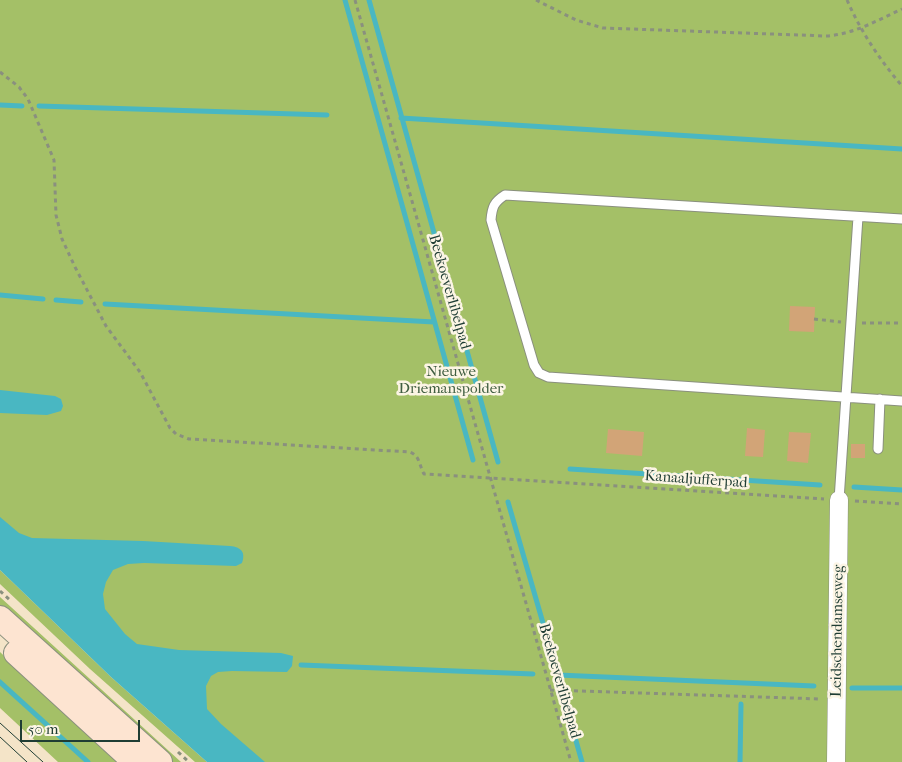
<!DOCTYPE html>
<style>
body{margin:0}
#map{position:relative;width:902px;height:762px;overflow:hidden;background:#f4e4c8;font-family:"IM FELL French Canon",serif}
canvas{display:block}
.scale{position:absolute;left:20px;top:720px;width:120px;height:22px;box-sizing:border-box;border:2px solid #1f3d34;border-top:0;padding-left:6px;font-size:15px;line-height:18px;white-space:nowrap;color:#1f3d34;-webkit-text-stroke:4px #fcf5e5;paint-order:stroke}
</style>
<div id="map">
<canvas width="902" height="762"></canvas>
<div class="scale">50 m</div>
</div>
<script>
const ctx = document.querySelector('canvas').getContext('2d');
ctx.lineJoin = 'round';
function paint(path, color) { ctx.fillStyle = color; ctx.fill(path, 'evenodd'); }
function stroke(path, color, width, dash) { ctx.strokeStyle = color; ctx.lineWidth = width; ctx.lineCap = dash ? 'butt' : 'round'; ctx.setLineDash(dash || []); ctx.stroke(path); }
function label(font, color, halo, rows, align = 'center') {
  ctx.font = font + ' "IM FELL French Canon",serif'; ctx.lineWidth = 5; ctx.setLineDash([]); ctx.textBaseline = 'middle'; ctx.strokeStyle = halo; ctx.fillStyle = color; for (const [text, x, y, turn = 0] of rows) {
    ctx.save(); ctx.translate(x, y); ctx.rotate((+turn || 0) * Math.PI / 180); ctx.textAlign = isNaN(turn) ? turn : align; if (halo) ctx.strokeText(text, 0, 0); ctx.fillText(text, 0, 0); ctx.restore();
  }
}
paint(new Path2D(`
 M0,0H902V762H232L0,544Z
 M0,570L111,677L207,762H195L90,669L0,584Z
 M0,597L181,762H167L0,609Z
 M0,652L39,689L123,762H58L0,708Z`), '#a4c067');
paint(new Path2D(`
 M0,390L55,396L61,399L63,406L61,411L47,415L0,413Z
 M0,517L19,533L32,538L143,541L230,546C241,547 246,552 242,563L236,566L144,563L128,564L113,570L106,582L103,594L105,609L125,634L137,644L179,650L281,653L293,656L292,666L287,672L232,671L218,672L211,676L206,686L207,709L221,724L265,762H207L111,677L0,570Z`), '#49b7c2');
stroke(new Path2D(`
 M345,0L473,460
 M369,0L498,462
 M0,105L22,106
 M39,106L327,115
 M401,118L902,149
 M0,295L43,299
 M56,300L81,302
 M105,304L434,322
 M570,469L820,485
 M854,487L902,490
 M508,502L558,675L814,686
 M301,665L533,674
 M0,682L88,762
 M852,688H902
 M567,709L582,762
 M740,762L741,704`), '#49b7c2', 5);
paint(new Path2D(`
 M790,306L815,307L814,332L789,331Z
 M747,428L765,430L763,457L745,456Z
 M608,429L644,432L642,456L606,453Z
 M789,432L811,433L808,463L787,461Z
 M851,444H865V458H851Z`), '#d2a477');
const lane = new Path2D(`
 M902,219L505,195C494,202 492,207 491,220L534,365L539,373L548,377L902,401
 M878,449L880,399
 M839,500L858,217`);
const street = new Path2D(`
 M836,762L839,500`);
const secondary = new Path2D(`
 M0,618L160,762
 M16,653L135,762`);
stroke(lane, '#8a907e', 11);
stroke(street, '#8a907e', 19);
stroke(secondary, '#8a907e', 26);
stroke(new Path2D(`
 M355,0L571,762
 M536,0L576,20L603,28L799,35C808,35 818,36 827,36C854,34 878,20 902,9
 M847,0C861,32 880,60 902,86
 M0,72L19,87L28,99L54,160L56,215L62,239L75,267L106,326L140,372L170,428L176,434L189,439L410,452C420,456 419,465 424,474H427L824,499
 M814,319L841,322
 M862,323H902
 M855,501L902,504
 M0,591L10,600
 M550,690L821,699
 M178,752L189,762`), '#8a907e', 3, [4, 4]);
stroke(lane, '#fff', 9);
stroke(street, '#fff', 18);
stroke(secondary, '#fde4d1', 24);
stroke(new Path2D(`
 M0,723L43,762
 M0,737L27,762`), '#1f3d34', 1);
label('15px', '#1f3d34', '#fcf5e5', [
 ["Beekoeverlibelpad",449,292,74],
 ["Kanaaljufferpad",696,480,4],
 ["Leidschendamseweg",838,631,-89],
 ["Beekoeverlibelpad",559,681,74]
]);
label('15px', '#405e41', '#fcf5e5', [
 ["Nieuwe",451,372],
 ["Driemanspolder",451,389]
]);
</script>
